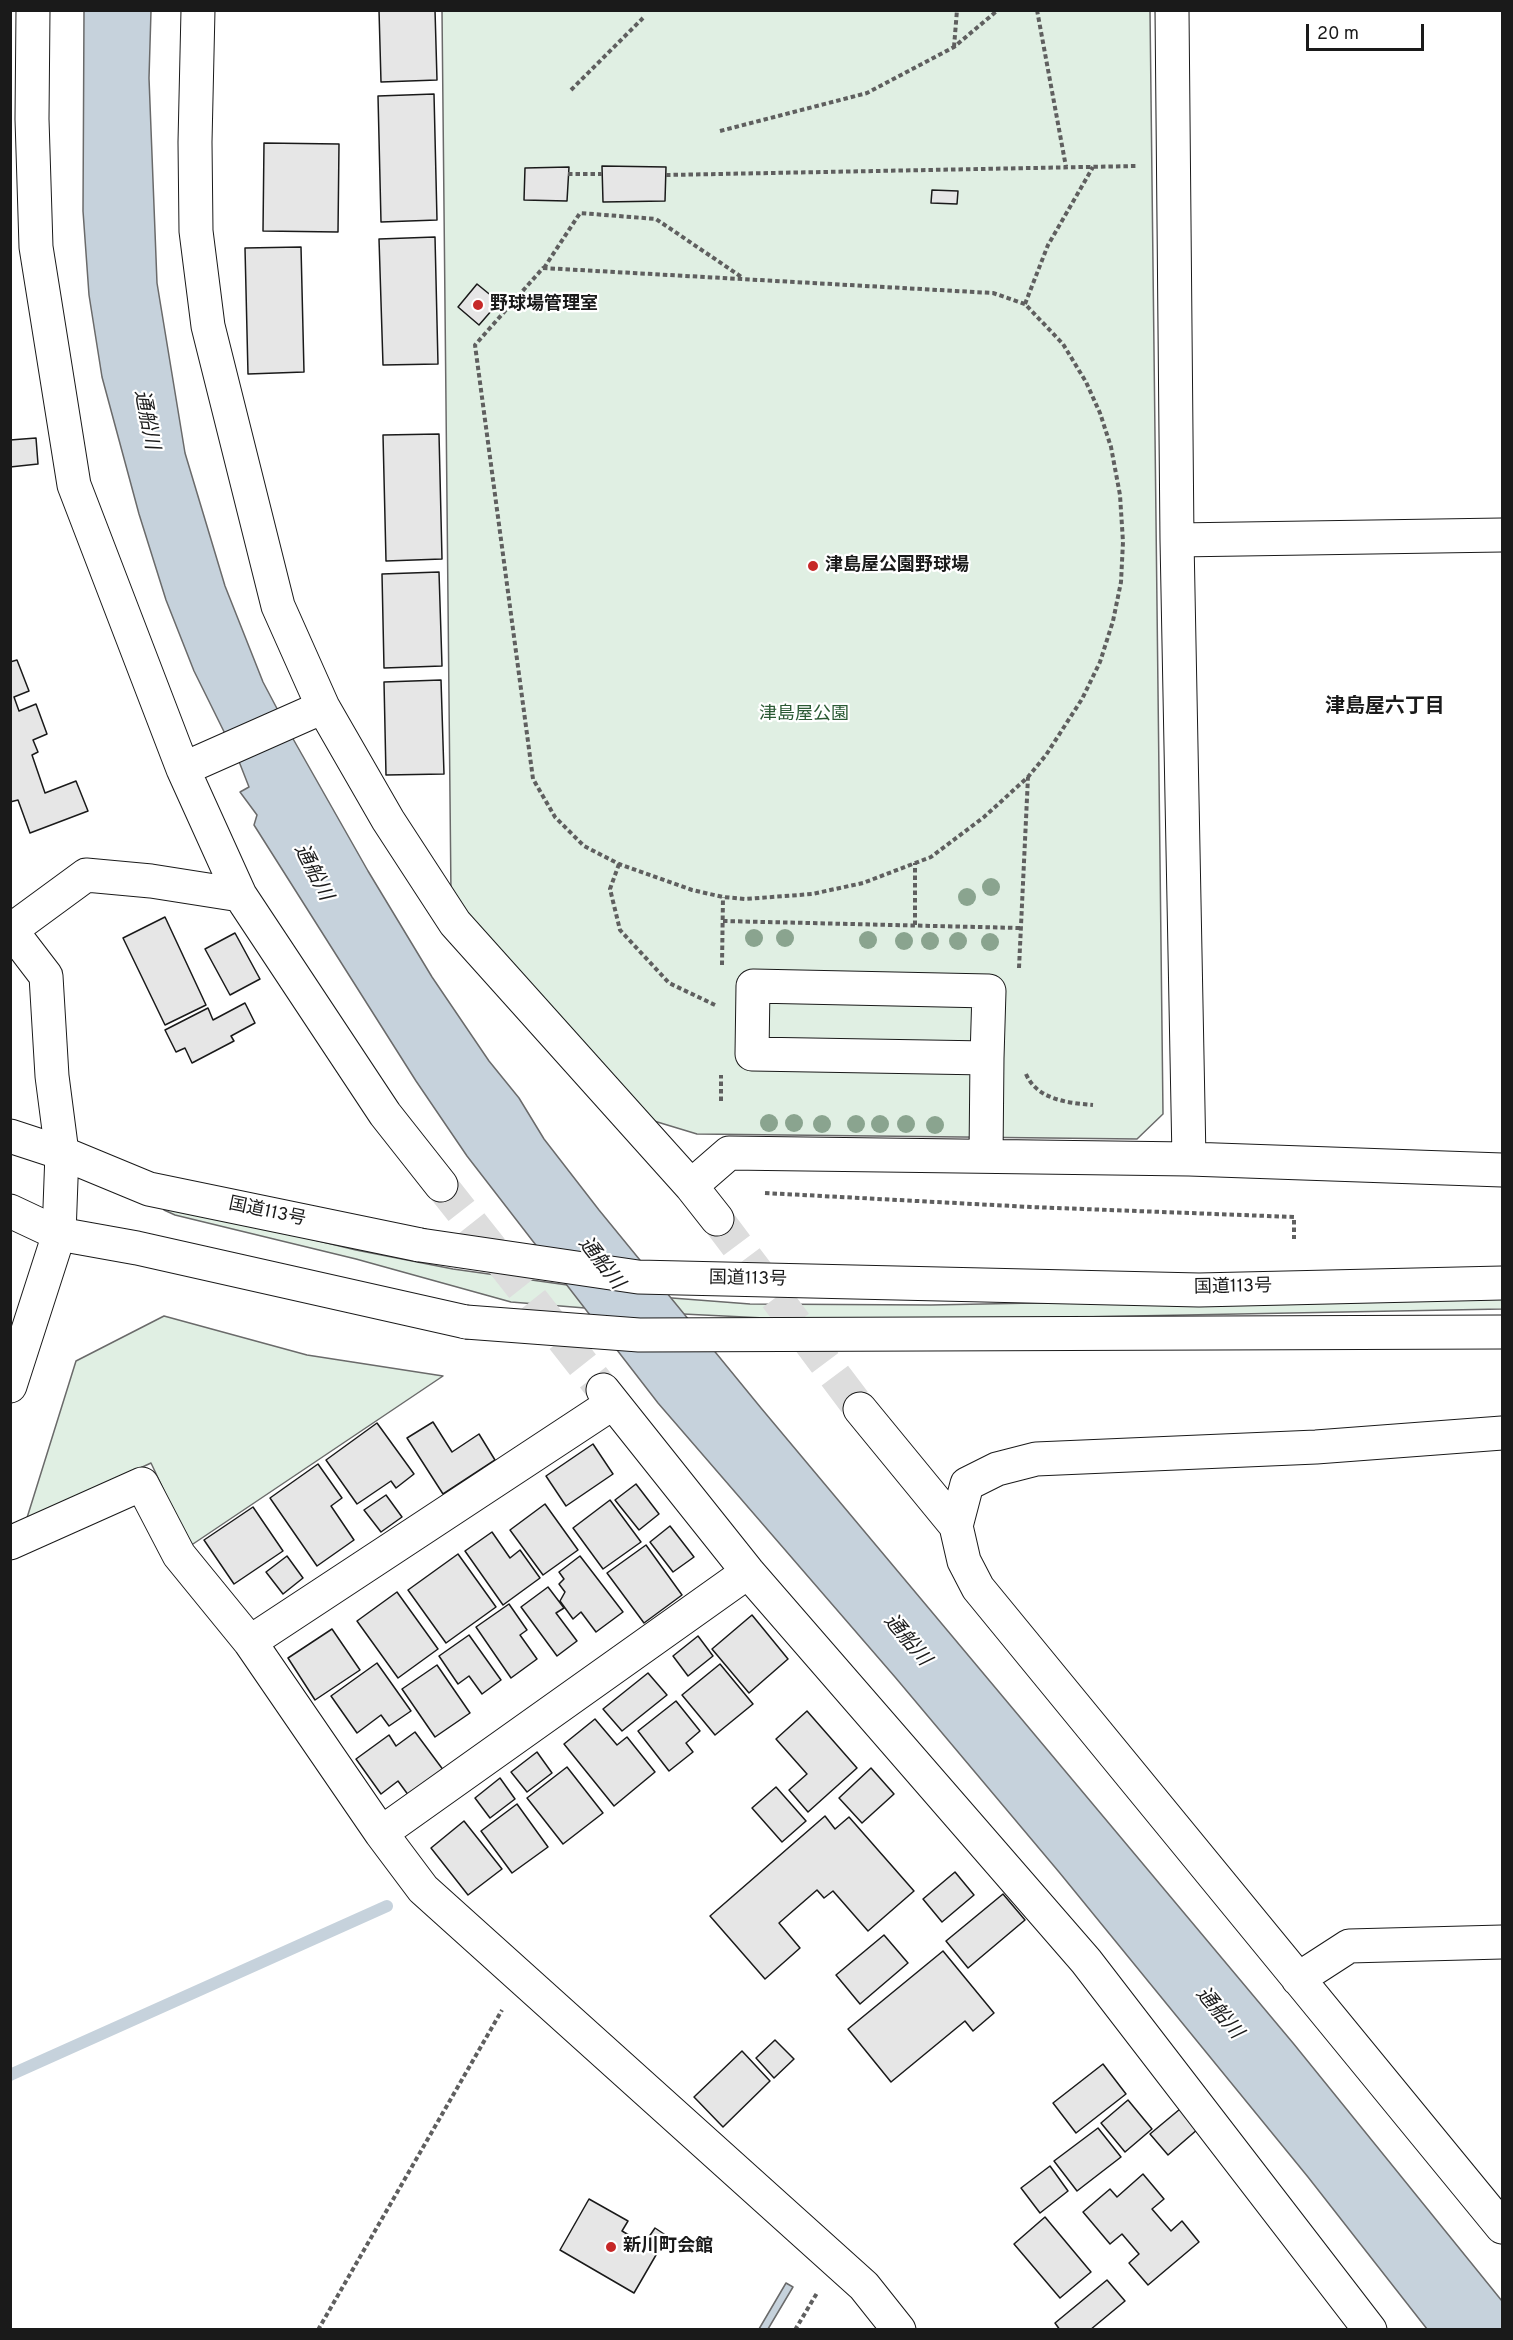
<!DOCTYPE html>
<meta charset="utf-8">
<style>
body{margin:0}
#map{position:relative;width:1513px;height:2340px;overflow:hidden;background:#fff;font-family:Overpass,sans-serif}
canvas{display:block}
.frame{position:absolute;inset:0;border:12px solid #1a1a1a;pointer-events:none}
.scale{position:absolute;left:1306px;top:24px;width:118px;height:27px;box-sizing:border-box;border:3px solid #1a1a1a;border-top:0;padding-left:8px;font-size:18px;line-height:21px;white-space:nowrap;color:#1a1a1a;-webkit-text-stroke:4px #fff;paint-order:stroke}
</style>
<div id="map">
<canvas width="1513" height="2340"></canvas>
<div class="frame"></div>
<div class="scale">20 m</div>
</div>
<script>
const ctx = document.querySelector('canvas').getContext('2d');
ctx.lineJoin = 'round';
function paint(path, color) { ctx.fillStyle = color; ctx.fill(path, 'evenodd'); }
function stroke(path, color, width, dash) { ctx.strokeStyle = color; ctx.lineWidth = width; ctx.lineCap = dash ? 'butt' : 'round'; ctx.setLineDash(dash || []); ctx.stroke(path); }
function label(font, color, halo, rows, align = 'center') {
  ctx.font = font + ' Overpass,"Noto Sans JP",sans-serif'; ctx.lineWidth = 4.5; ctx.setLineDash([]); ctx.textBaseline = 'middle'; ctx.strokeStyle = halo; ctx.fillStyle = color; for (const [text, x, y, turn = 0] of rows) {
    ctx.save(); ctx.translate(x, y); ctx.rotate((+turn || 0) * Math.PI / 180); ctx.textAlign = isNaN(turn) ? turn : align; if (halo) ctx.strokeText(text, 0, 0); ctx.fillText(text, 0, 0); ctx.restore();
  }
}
const green = new Path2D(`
 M442,11H1150L1163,1114L1137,1139L697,1134L654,1121L451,895Z
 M166,1204L356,1250L453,1269L646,1296L750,1304L931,1305L1502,1294V1309L974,1319H785L622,1311L511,1302L356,1259L175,1215L164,1210Z
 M164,1316L307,1355L443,1376L190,1546L151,1463L26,1521L76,1361Z`);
paint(green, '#e0efe3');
stroke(green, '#6a6a6a', 1.5);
const water = new Path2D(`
 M84,11H151L149,78L157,283L185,453L225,586L263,682L292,737L368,871L432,977L489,1061L519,1098L544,1139L599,1210L761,1408L1293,2043L1502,2301V2329H1427L1308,2177L1059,1872L895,1677L658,1403L467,1156L416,1081L254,825L257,815L240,792L249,787L240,764L194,671L166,600L139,514L102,377L89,295L83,211Z
 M786,2283L793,2287L768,2329H759Z`);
paint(water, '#c6d2dc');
stroke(water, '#6a6a6a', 1.5);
stroke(new Path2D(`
 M10,2075L387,1906`), '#c6d2dc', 12);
const building = new Path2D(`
 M379,10H435L437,80L381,82Z
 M434,94L437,220L381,222L378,96Z
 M264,143L339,144L338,232L263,231Z
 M602,166L666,167L665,201L603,202Z
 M569,167L567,201L524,200L525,168Z
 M932,190L958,191L957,204L931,203Z
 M435,237L438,364L383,365L379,239Z
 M301,247L304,372L248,374L245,248Z
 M477,284L499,302L479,325L458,307Z
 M439,434L442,559L386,561L383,435Z
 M36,438L38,464L10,467V440Z
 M439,572L442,666L384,668L382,574Z
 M17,660L29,691L14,697L19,711L36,704L47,734L33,740L38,752L32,755L45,793L76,781L88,811L30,833L18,800L10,802V662Z
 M441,680L444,774L386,775L384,682Z
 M165,917L206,1005L165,1025L123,938Z
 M235,933L260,979L230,995L205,949Z
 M245,1003L255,1023L231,1036L234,1041L192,1063L185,1048L176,1052L165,1030L208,1008L213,1020Z
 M433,1422L452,1452L479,1434L495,1460L443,1494L407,1438Z
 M377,1423L414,1474L396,1488L391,1481L357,1504L326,1460Z
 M593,1444L613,1474L566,1506L546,1476Z
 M318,1464L342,1498L331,1506L354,1540L317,1566L270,1498Z
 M636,1484L659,1514L639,1530L615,1500Z
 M386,1495L402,1517L381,1532L364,1510Z
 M610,1500L641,1542L603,1569L573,1528Z
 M545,1504L578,1550L543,1575L510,1530Z
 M253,1507L283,1551L234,1584L204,1540Z
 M670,1526L694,1557L673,1572L650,1542Z
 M492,1532L510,1558L520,1550L540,1578L503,1605L465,1551Z
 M646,1545L682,1595L644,1623L607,1573Z
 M458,1554L496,1607L446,1643L408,1590Z
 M287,1556L303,1578L283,1594L266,1572Z
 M580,1556L623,1612L596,1632L581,1612L573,1619L560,1601L565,1592L559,1584L564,1579L559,1572Z
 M548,1587L564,1608L556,1613L577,1641L557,1656L521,1607Z
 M397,1592L438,1649L398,1678L357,1621Z
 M509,1604L527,1630L520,1635L537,1659L511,1678L476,1627Z
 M752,1615L788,1659L749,1693L712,1649Z
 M332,1629L360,1670L315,1700L288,1658Z
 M469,1635L501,1680L482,1694L469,1676L458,1684L439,1656Z
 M698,1636L713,1656L688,1676L673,1656Z
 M377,1663L411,1711L389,1726L381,1715L357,1733L331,1696Z
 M720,1664L753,1704L715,1735L682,1695Z
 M437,1665L470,1713L435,1737L402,1689Z
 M648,1673L667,1695L622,1731L603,1709Z
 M676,1701L700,1731L686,1743L693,1752L669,1771L638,1731Z
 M807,1711L857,1768L808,1812L789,1790L807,1774L776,1739Z
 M595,1719L617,1745L627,1737L655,1772L614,1806L564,1744Z
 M415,1732L444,1771L409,1796L398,1781L381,1794L356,1759L389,1735L396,1746Z
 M537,1752L552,1773L527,1792L511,1772Z
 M567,1767L603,1813L563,1844L527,1798Z
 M871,1768L894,1794L862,1823L839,1798Z
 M500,1778L515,1799L490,1818L475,1798Z
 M776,1787L806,1821L782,1842L752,1808Z
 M517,1804L548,1847L512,1873L481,1831Z
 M825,1816L835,1829L849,1817L914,1891L868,1931L833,1891L824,1898L817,1890L779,1923L800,1948L765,1979L710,1916Z
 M464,1821L502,1869L468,1895L431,1848Z
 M955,1872L974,1895L942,1922L923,1899Z
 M1003,1894L1025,1920L968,1968L946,1941Z
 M884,1935L908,1963L860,2004L836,1975Z
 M943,1951L994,2013L973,2031L965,2021L891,2082L848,2029Z
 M775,2040L794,2059L774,2078L756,2058Z
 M742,2051L770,2081L723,2127L694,2097Z
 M1103,2064L1126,2094L1076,2133L1053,2103Z
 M1128,2100L1152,2129L1125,2152L1101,2123Z
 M1180,2109L1198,2129L1168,2155L1150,2134Z
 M1098,2128L1121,2157L1077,2191L1054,2161Z
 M1050,2166L1068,2191L1040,2213L1021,2188Z
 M1143,2174L1164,2199L1152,2209L1171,2231L1182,2221L1199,2242L1148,2285L1129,2263L1139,2254L1122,2234L1110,2244L1083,2212L1110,2189L1117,2197Z
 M589,2199L628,2221L622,2231L644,2244L655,2228L667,2236L634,2293L560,2250Z
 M1045,2217L1091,2272L1060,2298L1014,2244Z
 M1107,2280L1125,2301L1090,2330H1060L1055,2323Z`);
paint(building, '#e6e6e6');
stroke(building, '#1a1a1a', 1.5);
stroke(new Path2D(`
 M441,1185L603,1390
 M717,1219L860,1409`), '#ddd', 33, [33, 16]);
const minor = new Path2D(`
 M33,10L32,119L36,247L74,485L183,769L240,895L385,1114L441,1185
 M198,10L195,142L196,231L208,326L278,606L323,707L388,820L455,923L691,1186L717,1219
 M1172,10L1177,540L1189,1159
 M1177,540L1502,535
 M183,769L323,707
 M10,929L46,976L52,1076L62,1153L59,1234L10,1386
 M11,930L86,875L151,881L240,895
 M986,1156L987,1058L752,1054L753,986L989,991L987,1058
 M691,1186L729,1153L1189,1159L1502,1170
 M603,1390L748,1572L1086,1961L1370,2330
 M860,1409L956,1526
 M1502,1433L1316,1447L1036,1459L997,1469L967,1484L956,1526L964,1561L978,1588L1502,2227
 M10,1543L142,1484L179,1555L250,1642L381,1833L423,1889L864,2286L899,2330
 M250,1642L613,1403
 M381,1833L748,1572
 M1298,1979L1349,1946L1502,1942`);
const highway = new Path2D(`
 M10,1136L62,1153L149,1189L420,1245
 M10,1211L59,1234L137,1248L466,1322`);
stroke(minor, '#1a1a1a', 35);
stroke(highway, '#1a1a1a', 35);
stroke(new Path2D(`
 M1037,10L1066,167
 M954,47L957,10
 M571,90L643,18
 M720,131L867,93L954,47L998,10
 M568,174H602
 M666,175L1137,166
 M543,268L993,293L1025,304L1063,344L1086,382L1100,413L1111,447L1120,495L1123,542L1121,582L1113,621L1100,662L1082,699L1046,755L1028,777L984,817L931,857L863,883L812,894L745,899L723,897L692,890L619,864L584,846L555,817L533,779L475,345Z
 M544,268L580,213L656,219L743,278
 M1025,304L1048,245L1093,167
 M619,864L610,889L620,930L669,983L715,1005
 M723,921L1020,928
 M915,925V863
 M722,965L723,897
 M1019,968L1028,777
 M1026,1074C1037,1100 1069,1103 1093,1105
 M721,1101V1075
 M765,1193L1031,1207L1294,1217V1239
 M318,2330L502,2010
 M795,2330L817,2293`), '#5f5f5f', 4, [4.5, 3]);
stroke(minor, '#fff', 33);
stroke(highway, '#fff', 33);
const highwayBridge = new Path2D(`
 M420,1245L638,1277L1199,1290L1502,1283
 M466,1322L639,1335L1502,1332`);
stroke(highwayBridge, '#1a1a1a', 35, []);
stroke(highwayBridge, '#fff', 33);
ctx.fillStyle = '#8aa48f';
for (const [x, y] of [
 [991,887],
 [967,897],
 [754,938],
 [785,938],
 [868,940],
 [904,941],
 [930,941],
 [958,941],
 [990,942],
 [769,1123],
 [794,1123],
 [822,1124],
 [856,1124],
 [880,1124],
 [906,1124],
 [935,1125]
]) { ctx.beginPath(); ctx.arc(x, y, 9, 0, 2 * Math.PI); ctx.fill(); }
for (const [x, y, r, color] of [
 [478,305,6,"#c62828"],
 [813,566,6,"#c62828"],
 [611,2247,6,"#c62828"]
]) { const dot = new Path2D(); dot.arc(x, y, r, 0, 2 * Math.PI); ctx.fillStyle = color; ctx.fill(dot); stroke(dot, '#fff', 2); }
label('bold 18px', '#1a1a1a', '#fff', [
 ["野球場管理室",490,305],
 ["津島屋公園野球場",825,566],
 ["新川町会館",623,2247]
], 'left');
label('18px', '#2b5a34', '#fff', [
 ["津島屋公園",804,715]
]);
label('18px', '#1a1a1a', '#fff', [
 ["国道113号",267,1213,12],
 ["国道113号",748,1280,1],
 ["国道113号",1233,1288,-1]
]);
label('italic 20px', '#1a1a1a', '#fff', [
 ["通船川",145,420,79],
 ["通船川",312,873,63],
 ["通船川",600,1264,52],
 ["通船川",906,1641,50],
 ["通船川",1218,2014,50]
]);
label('bold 20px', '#1a1a1a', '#fff', [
 ["津島屋六丁目",1385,708]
]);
</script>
